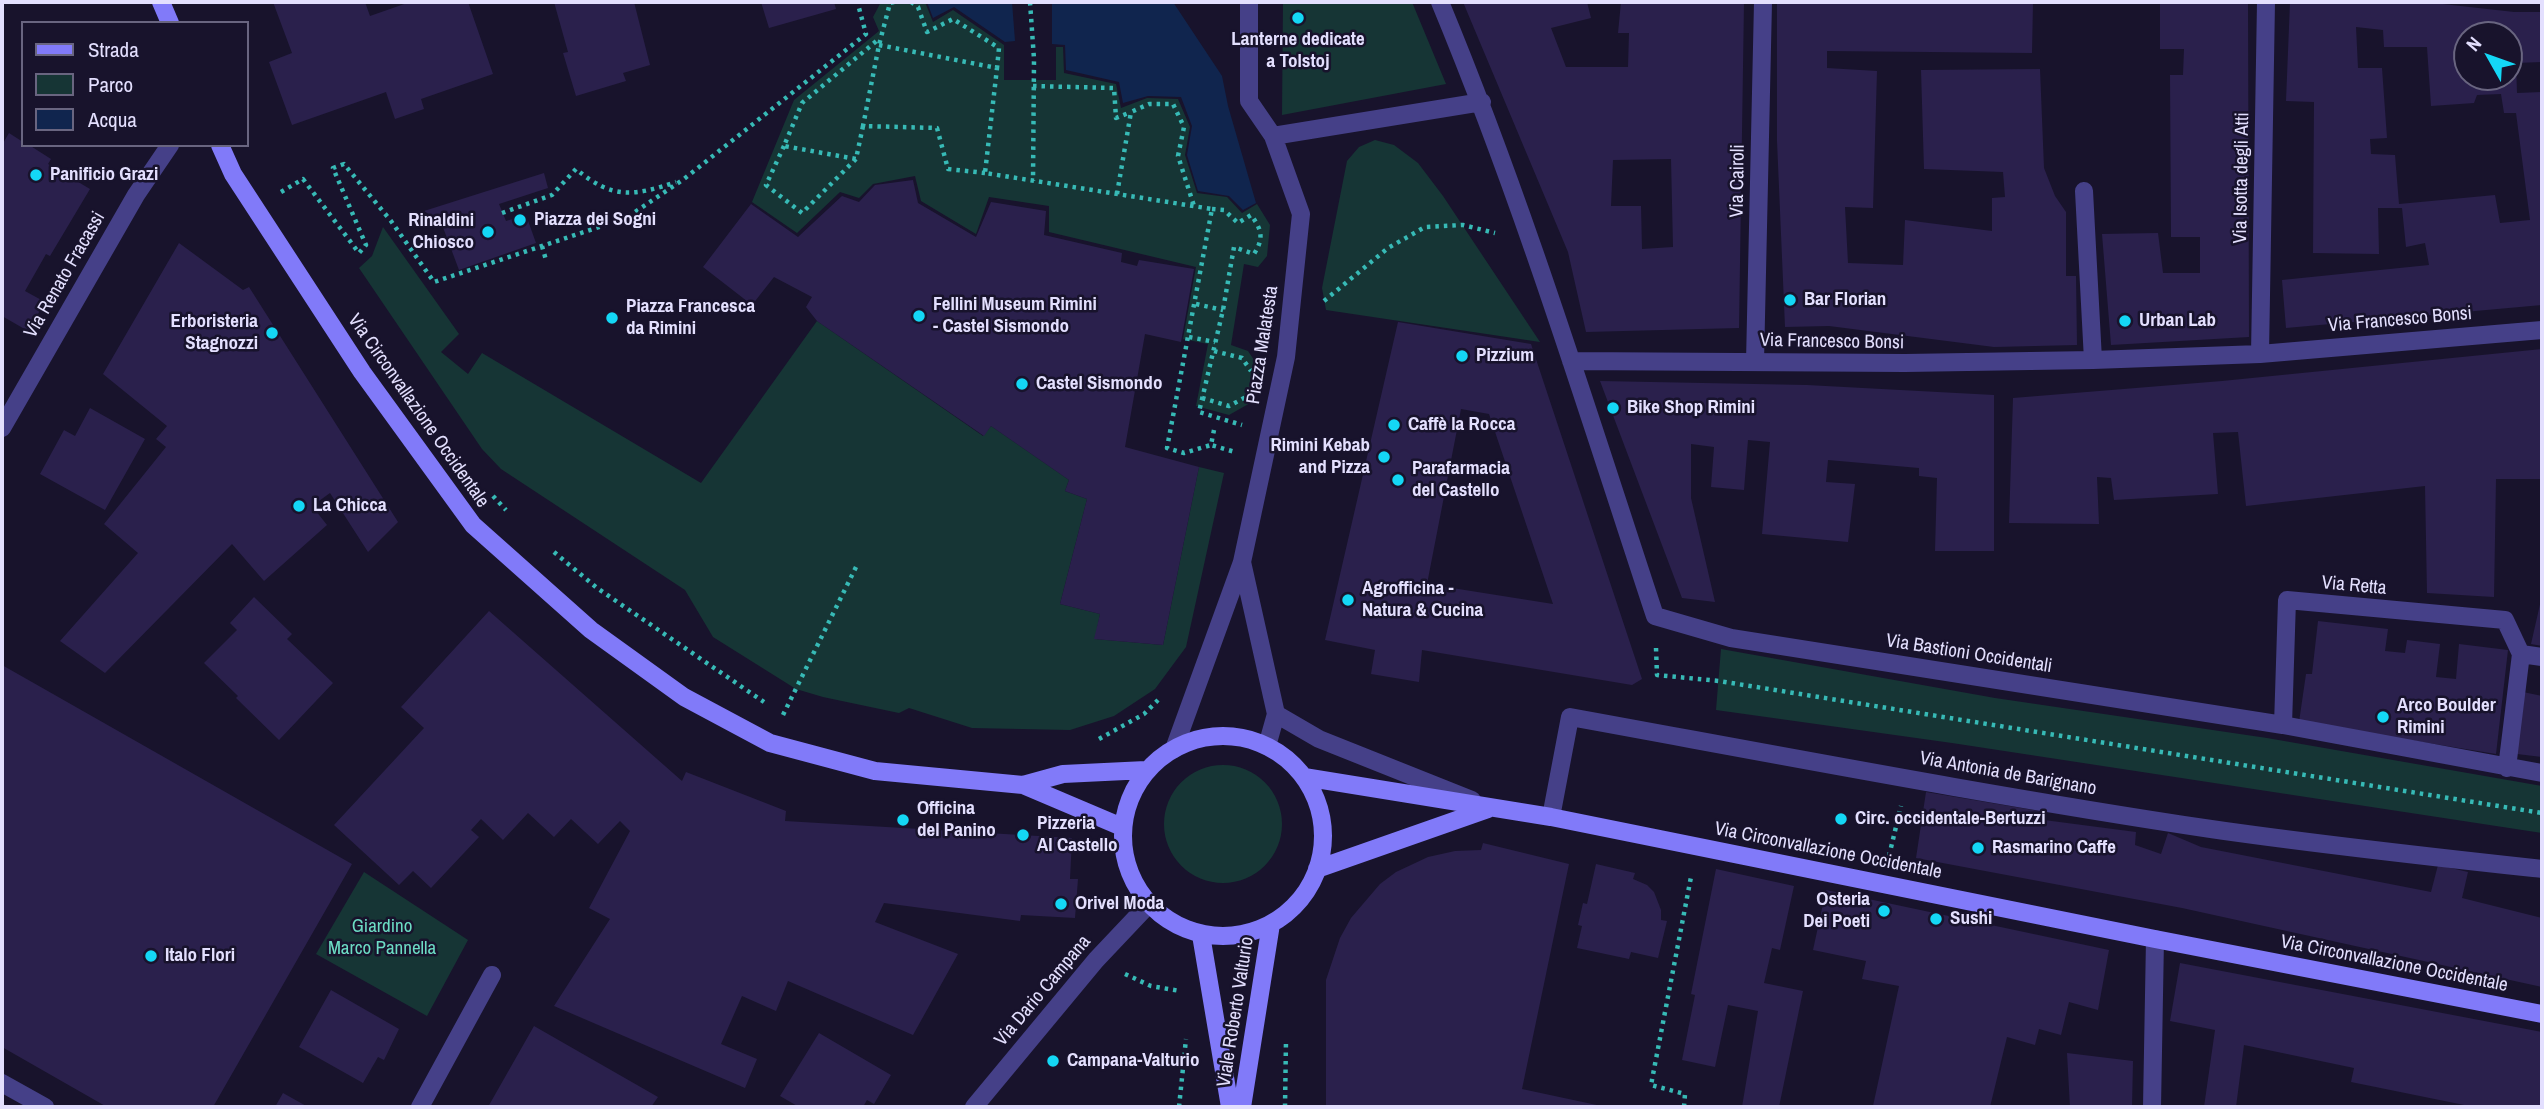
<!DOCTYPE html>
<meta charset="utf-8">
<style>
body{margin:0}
#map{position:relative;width:2544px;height:1109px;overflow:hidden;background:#18132c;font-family:"Archivo Narrow",sans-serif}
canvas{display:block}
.frame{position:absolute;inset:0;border:4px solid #e3dffe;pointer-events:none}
.legend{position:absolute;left:21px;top:21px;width:228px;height:126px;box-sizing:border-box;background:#18132c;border:2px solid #696580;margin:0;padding:9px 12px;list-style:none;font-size:21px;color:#e3dffe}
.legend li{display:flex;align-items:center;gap:14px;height:35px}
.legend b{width:35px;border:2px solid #696580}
.north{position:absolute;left:2453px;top:21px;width:70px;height:70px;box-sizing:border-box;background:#18132c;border:2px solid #696580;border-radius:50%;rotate:310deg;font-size:19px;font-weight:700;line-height:28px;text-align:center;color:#e3dffe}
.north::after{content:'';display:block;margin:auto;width:24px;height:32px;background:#14d7f5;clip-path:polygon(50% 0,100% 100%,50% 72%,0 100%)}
</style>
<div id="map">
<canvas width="2544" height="1109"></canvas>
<div class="frame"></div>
<ul class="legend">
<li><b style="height:9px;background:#817af9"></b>Strada</li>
<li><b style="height:19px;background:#163535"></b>Parco</li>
<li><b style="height:19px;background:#10254e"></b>Acqua</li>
</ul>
<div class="north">N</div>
</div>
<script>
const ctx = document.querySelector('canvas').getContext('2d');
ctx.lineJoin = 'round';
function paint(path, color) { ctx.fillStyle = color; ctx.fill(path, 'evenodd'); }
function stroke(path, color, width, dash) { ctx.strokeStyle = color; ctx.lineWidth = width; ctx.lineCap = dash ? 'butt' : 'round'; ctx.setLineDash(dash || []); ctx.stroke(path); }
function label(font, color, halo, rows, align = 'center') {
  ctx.font = font + ' "Archivo Narrow",sans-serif'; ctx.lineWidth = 5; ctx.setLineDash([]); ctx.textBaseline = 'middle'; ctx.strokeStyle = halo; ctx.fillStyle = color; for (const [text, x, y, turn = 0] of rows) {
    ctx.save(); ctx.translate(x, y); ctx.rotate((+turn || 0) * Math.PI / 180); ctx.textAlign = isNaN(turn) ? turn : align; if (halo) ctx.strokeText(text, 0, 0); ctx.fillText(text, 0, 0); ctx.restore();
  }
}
paint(new Path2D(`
 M881,2H925L933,22L953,10L1004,45V80H1056V47H1063L1064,73L1116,84L1121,108L1147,98L1178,99L1190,127L1185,155L1197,193L1227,197L1242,213L1257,204L1270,225L1267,256L1258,267L1244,264L1231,345L1248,351L1260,369L1252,402L1229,415L1196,406L1208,344L1183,339L1196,267L1049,232V206L989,197L976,234L921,201L915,176L873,184L859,198L840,192L797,233L752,202L794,100L879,31L873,17Z
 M1283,2H1412L1446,84L1282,115Z
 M1375,140L1394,145L1418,163L1443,196L1540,342L1326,310L1322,288L1347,161L1359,147Z
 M383,227L459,334L441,352L468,374L482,353L701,483L817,321L983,436L991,426L1069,480L1065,491L1087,499L1060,604L1100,614L1095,639L1163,645L1199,467L1224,473L1186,647L1155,689L1114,716L1070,730L972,728L909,708L899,713L823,697L796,689L713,637L685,590L501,469L482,449L359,268L372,256Z
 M1721,649L1995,698L2267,738L2542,786V833L1952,743L1716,710Z
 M1164 824a59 59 0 1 1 118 0a59 59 0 1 1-118 0Z
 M364,872L468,940L427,1016L316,954Z`), '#163535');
paint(new Path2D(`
 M927,2H1012L1015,41L1005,42L954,7L933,18Z
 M1052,2H1173L1222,76L1228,106L1256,203L1243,210L1229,196L1198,191L1187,155L1192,126L1181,97L1148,96L1123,103L1119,82L1066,70L1065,45L1052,44Z`), '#10254e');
paint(new Path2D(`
 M273,2H365L370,16L410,2H468L493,74L421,99L424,109L395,119L386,92L292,125L269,62L292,53Z
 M554,2H634L650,65L623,73L626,81L576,96L563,53L568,52Z
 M761,2H834L836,9L769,28Z
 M1463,2H1587L1591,18L1551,28L1566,67H1628L1629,33H1618L1621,2H1744L1739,328L1586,332L1568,252ZM1671,159L1673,247L1642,249L1641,206H1611L1613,160Z
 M1777,2H2033L2032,53L1827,51V68L1877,71L1873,208L1845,207L1848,263L1903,265L1905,220L1992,231V198L2005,197L2003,172L1924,169L1921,70L2040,69L2044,168L2055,196L2066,212V276H2076L2077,345L1994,347L1829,326L1785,327L1777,141Z
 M2160,2H2248L2249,337L2111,345L2102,234L2158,233L2163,273H2200V237H2171L2170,75H2183L2184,49H2160Z
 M2290,2H2425L2514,12H2542V62L2516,63L2517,93L2542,92V305L2286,328L2282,280L2429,265L2425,243L2406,247L2402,208H2378L2379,254L2313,253L2314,102L2286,101ZM2356,27L2383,30L2384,47H2427L2431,106L2474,103L2477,95L2501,94L2504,113H2516L2530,220L2500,223L2495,195L2399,204L2395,155L2371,154L2370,139L2387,138L2382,68H2358ZM2467,35H2509V77H2467Z
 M9,133L23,142V145H29L51,159L48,164L90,189L50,256L46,254L25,291L45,302L28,331L2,316V145Z
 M544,173L548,188L499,204L506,221L526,215L536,243L459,270L441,222L424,211Z
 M913,180L918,203L976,237L991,202L1046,211L1044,235L1122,253L1121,262L1137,266L1139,260L1194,269L1181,342L1145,334L1125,447L1199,467L1163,645L1094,639L1100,614L1060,604L1087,499L1065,491L1069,480L991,426L984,436L817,321L806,307L812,297L774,277L752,305L703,267L751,204L798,237L842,196L859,202L875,185Z
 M179,243L243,290L249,287L398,522L368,552L330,493L312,506L327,525L264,581L232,544L105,673L60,641L138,553L104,524L166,447L156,439L167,426L103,374Z
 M1398,322L1531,344L1642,679L1632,685L1422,650L1419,682L1371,674L1375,650L1325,640ZM1461,409L1489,414L1553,604L1427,584Z
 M2542,349V479H2496L2494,597L2427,593L2425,486L2246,506L2238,432L2213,433L2218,494L2114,500L2111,478L2097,477L2099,524L2009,523L2013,398L2222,381Z
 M1600,381L1807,385L1994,395V551H1935L1937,478L1919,476V468L1828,460L1826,482L1855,484L1848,542L1762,534L1770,442L1748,440L1744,490L1711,487L1714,447L1691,444V498L1715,602L1682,598Z
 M90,408L145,439L105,510L40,474L64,430L75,436Z
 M254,597L292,634L287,639L333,683L279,740L236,698L238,696L204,663L237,630L230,623Z
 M2541,600H2542V646L2531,644Z
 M489,611L682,781L686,772L786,811L785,821L1072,838L1070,879H1078L1075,918L1021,915L1020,921L884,903L875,922L958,954L913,1035L788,981L776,1011L742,996L721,1044L757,1059L745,1088L554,1006L610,919L589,908L630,831L620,821L598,844L571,819L554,837L528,813L503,840L481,819L471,830L479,837L431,888L413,871L399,885L334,825L424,728L401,707Z
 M2318,621L2388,629L2385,651L2405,653L2407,640L2440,644L2436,677L2456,679L2459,644L2508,650L2496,754L2299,722L2306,674H2312Z
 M2,665L352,864L213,1107H107L2,1047Z
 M2523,692L2542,696V757L2517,754Z
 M1926,792L2045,812L2044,820L2136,832L2135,845L2161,854L2168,833L2201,847L2431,892L2438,865L2468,872L2462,898L2542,918V987L2182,908L1916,858Z
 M1483,843L1569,864L1522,1089L1606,1107H1326V980L1340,938L1351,918L1380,884L1396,872L1428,857L1455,851L1481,850Z
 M1596,864L1635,873L1633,879L1647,885L1654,892L1661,910V920L1667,921L1658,958L1631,952L1629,959L1577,948L1582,926L1578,925L1583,903L1587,904Z
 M1716,869L1794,886L1780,950L1772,948L1764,983L1803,991L1779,1107H1742L1758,1011L1728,1005L1715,1067L1682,1060L1695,995L1691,994Z
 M1826,890L2109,950L2098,1010L2069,1002L2061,1035L2039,1029L2035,1045L2007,1037L1990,1107L1873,1106L1899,986L1862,979L1866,961L1813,950Z
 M2180,963L2542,1032V1107H2474L2351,1082L2354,1068L2244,1045L2236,1107H2204L2215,1030L2170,1021Z
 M331,990L399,1029L384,1060L378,1057L363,1083L299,1047Z
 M534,1026L658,1097L651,1107H488Z
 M819,1033L891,1075L874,1104L867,1100L863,1107H799L780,1096Z
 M2067,1053L2133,1061L2132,1107H2070Z
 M283,1093L308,1107H275Z`), '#2a204c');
stroke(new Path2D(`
 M894,2L890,3L879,45L863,126L937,128L948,169L985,173
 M911,2L918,7L927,32L953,19L999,48L997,68
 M1030,2L1034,59L1033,181
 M879,45L997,68L985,173L1212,209L1167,448L1184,453L1211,445
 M1033,86L1114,88L1116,118L1131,112
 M863,126L856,159L784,146L802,103L880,38
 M784,146L766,185L802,213L856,159
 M281,192L303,179L359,253L366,245L333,168L344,164L391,221L434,282L626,218L684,179L866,34L859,8
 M1117,194L1131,112L1149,104H1173L1184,127L1178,156L1194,206
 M1212,209L1224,210L1238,223L1251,215C1262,230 1264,238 1254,254L1234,247L1223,310L1199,412L1242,425
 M502,213L552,195L576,169C613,200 634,196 676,182
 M542,246L546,260
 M1324,301L1388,248L1425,227L1463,225L1495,233
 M1196,304L1223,310
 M1189,337L1215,342
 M1214,351L1242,358L1251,371
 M1202,398L1229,406L1246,397
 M1214,430L1211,445L1235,452
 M493,496L506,510
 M554,552L597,588L764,702
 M1656,648L1657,675L1719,681L2542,813
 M783,715L857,565
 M1099,739L1144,714L1158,700
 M1889,856L1901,806
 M1125,974L1151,986L1180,991
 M1179,1107L1186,1039
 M1285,1107L1286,1040
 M1684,1107L1685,1094L1651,1085L1691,877`), '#37bab6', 4.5, [3.5, 5]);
stroke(new Path2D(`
 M1551,817L1570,717C1784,756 1997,797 2211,829C2321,845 2432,857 2542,869`), '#454088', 18);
stroke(new Path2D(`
 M1440,2C1523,202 1587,410 1655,616L1731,638L2283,725L2542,773
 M1273,136L1482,102
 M2084,191L2093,360
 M2260,354L2266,2
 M1571,361L1905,363L2093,360L2260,354L2542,330
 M1755,362L1763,2
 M2,428L136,195L170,145
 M1242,562L1276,714L1267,746
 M2521,654L2542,657
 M1276,714L1319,739L1472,800
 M2283,725L2287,600L2505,620L2521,654L2507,768
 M1174,749L1242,562L1286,357L1301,214L1273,136L1249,101V2
 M2,1083L45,1107
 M420,1107L492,975
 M974,1107L1096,960L1148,905
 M2152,1107L2155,939`), '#454088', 18);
stroke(new Path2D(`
 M161,2L170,23
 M220,145L233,174L362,372L473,525L591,630L684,697L770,743L875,771L1023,785L1122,827
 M1123 836a100 100 0 1 1 200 0a100 100 0 1 1-200 0Z
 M1304,777L1551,817L2155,939L2542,1014
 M1023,785L1063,774L1146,770
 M1317,869L1488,809
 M1201,935L1230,1107
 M1242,1107L1271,924`), '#817af9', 18);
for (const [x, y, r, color] of [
 [1298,18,7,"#14d7f5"],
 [36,175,7,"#14d7f5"],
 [520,220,7,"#14d7f5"],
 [488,232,7,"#14d7f5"],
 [1790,300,7,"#14d7f5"],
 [919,316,7,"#14d7f5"],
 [612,318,7,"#14d7f5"],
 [2125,321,7,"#14d7f5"],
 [272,333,7,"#14d7f5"],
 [1462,356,7,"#14d7f5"],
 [1022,384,7,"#14d7f5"],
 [1613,408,7,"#14d7f5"],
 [1394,425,7,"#14d7f5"],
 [1384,457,7,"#14d7f5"],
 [1398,480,7,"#14d7f5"],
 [299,506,7,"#14d7f5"],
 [1348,600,7,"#14d7f5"],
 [2383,717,7,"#14d7f5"],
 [1841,819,7,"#14d7f5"],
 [903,820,7,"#14d7f5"],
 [1023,835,7,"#14d7f5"],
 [1978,848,7,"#14d7f5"],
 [1061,904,7,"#14d7f5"],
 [1884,911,7,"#14d7f5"],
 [1936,919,7,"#14d7f5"],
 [151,956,7,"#14d7f5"],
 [1053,1061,7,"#14d7f5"]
]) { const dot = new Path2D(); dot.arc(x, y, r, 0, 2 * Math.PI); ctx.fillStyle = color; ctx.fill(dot); stroke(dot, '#18132c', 2.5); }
label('bold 19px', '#e3dffe', '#18132c', [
 ["Lanterne dedicate",1298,40,"center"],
 ["a Tolstoj",1298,62,"center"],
 ["Panificio Grazi",50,175],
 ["Piazza dei Sogni",534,220],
 ["Rinaldini",474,221,"right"],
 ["Chiosco",474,243,"right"],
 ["Bar Florian",1804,300],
 ["Fellini Museum Rimini",933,305],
 ["- Castel Sismondo",933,327],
 ["Piazza Francesca",626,307],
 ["da Rimini",626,329],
 ["Urban Lab",2139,321],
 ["Erboristeria",258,322,"right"],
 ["Stagnozzi",258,344,"right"],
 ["Pizzium",1476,356],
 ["Castel Sismondo",1036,384],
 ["Bike Shop Rimini",1627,408],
 ["Caffè la Rocca",1408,425],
 ["Rimini Kebab",1370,446,"right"],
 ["and Pizza",1370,468,"right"],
 ["Parafarmacia",1412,469],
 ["del Castello",1412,491],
 ["La Chicca",313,506],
 ["Agrofficina -",1362,589],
 ["Natura & Cucina",1362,611],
 ["Arco Boulder",2397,706],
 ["Rimini",2397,728],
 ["Officina",917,809],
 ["del Panino",917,831],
 ["Circ. occidentale-Bertuzzi",1855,819],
 ["Pizzeria",1037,824],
 ["Al Castello",1037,846],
 ["Rasmarino Caffe",1992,848],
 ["Osteria",1870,900,"right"],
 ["Dei Poeti",1870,922,"right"],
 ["Orivel Moda",1075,904],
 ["Sushi",1950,919],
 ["Italo Flori",165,956],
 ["Campana-Valturio",1067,1061]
], 'left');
label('19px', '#e3dffe', '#18132c', [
 ["Via Isotta degli Atti",2242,178,-89],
 ["Via Cairoli",1738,181,-89],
 ["Via Renato Fracassi",65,275,-60],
 ["Via Francesco Bonsi",2400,320,-5],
 ["Via Francesco Bonsi",1832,342,1],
 ["Piazza Malatesta",1263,345,-81],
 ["Via Circonvallazione Occidentale",418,411,55],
 ["Via Retta",2354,586,5],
 ["Via Bastioni Occidentali",1969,654,9],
 ["Via Antonia de Barignano",2008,774,10],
 ["Via Circonvallazione Occidentale",1828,851,11],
 ["Via Circonvallazione Occidentale",2394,964,11],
 ["Via Dario Campana",1043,991,-50],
 ["Viale Roberto Valturio",1236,1012,-81]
]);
label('19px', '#6cdcc4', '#18132c', [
 ["Giardino",382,927],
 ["Marco Pannella",382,949]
]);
</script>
